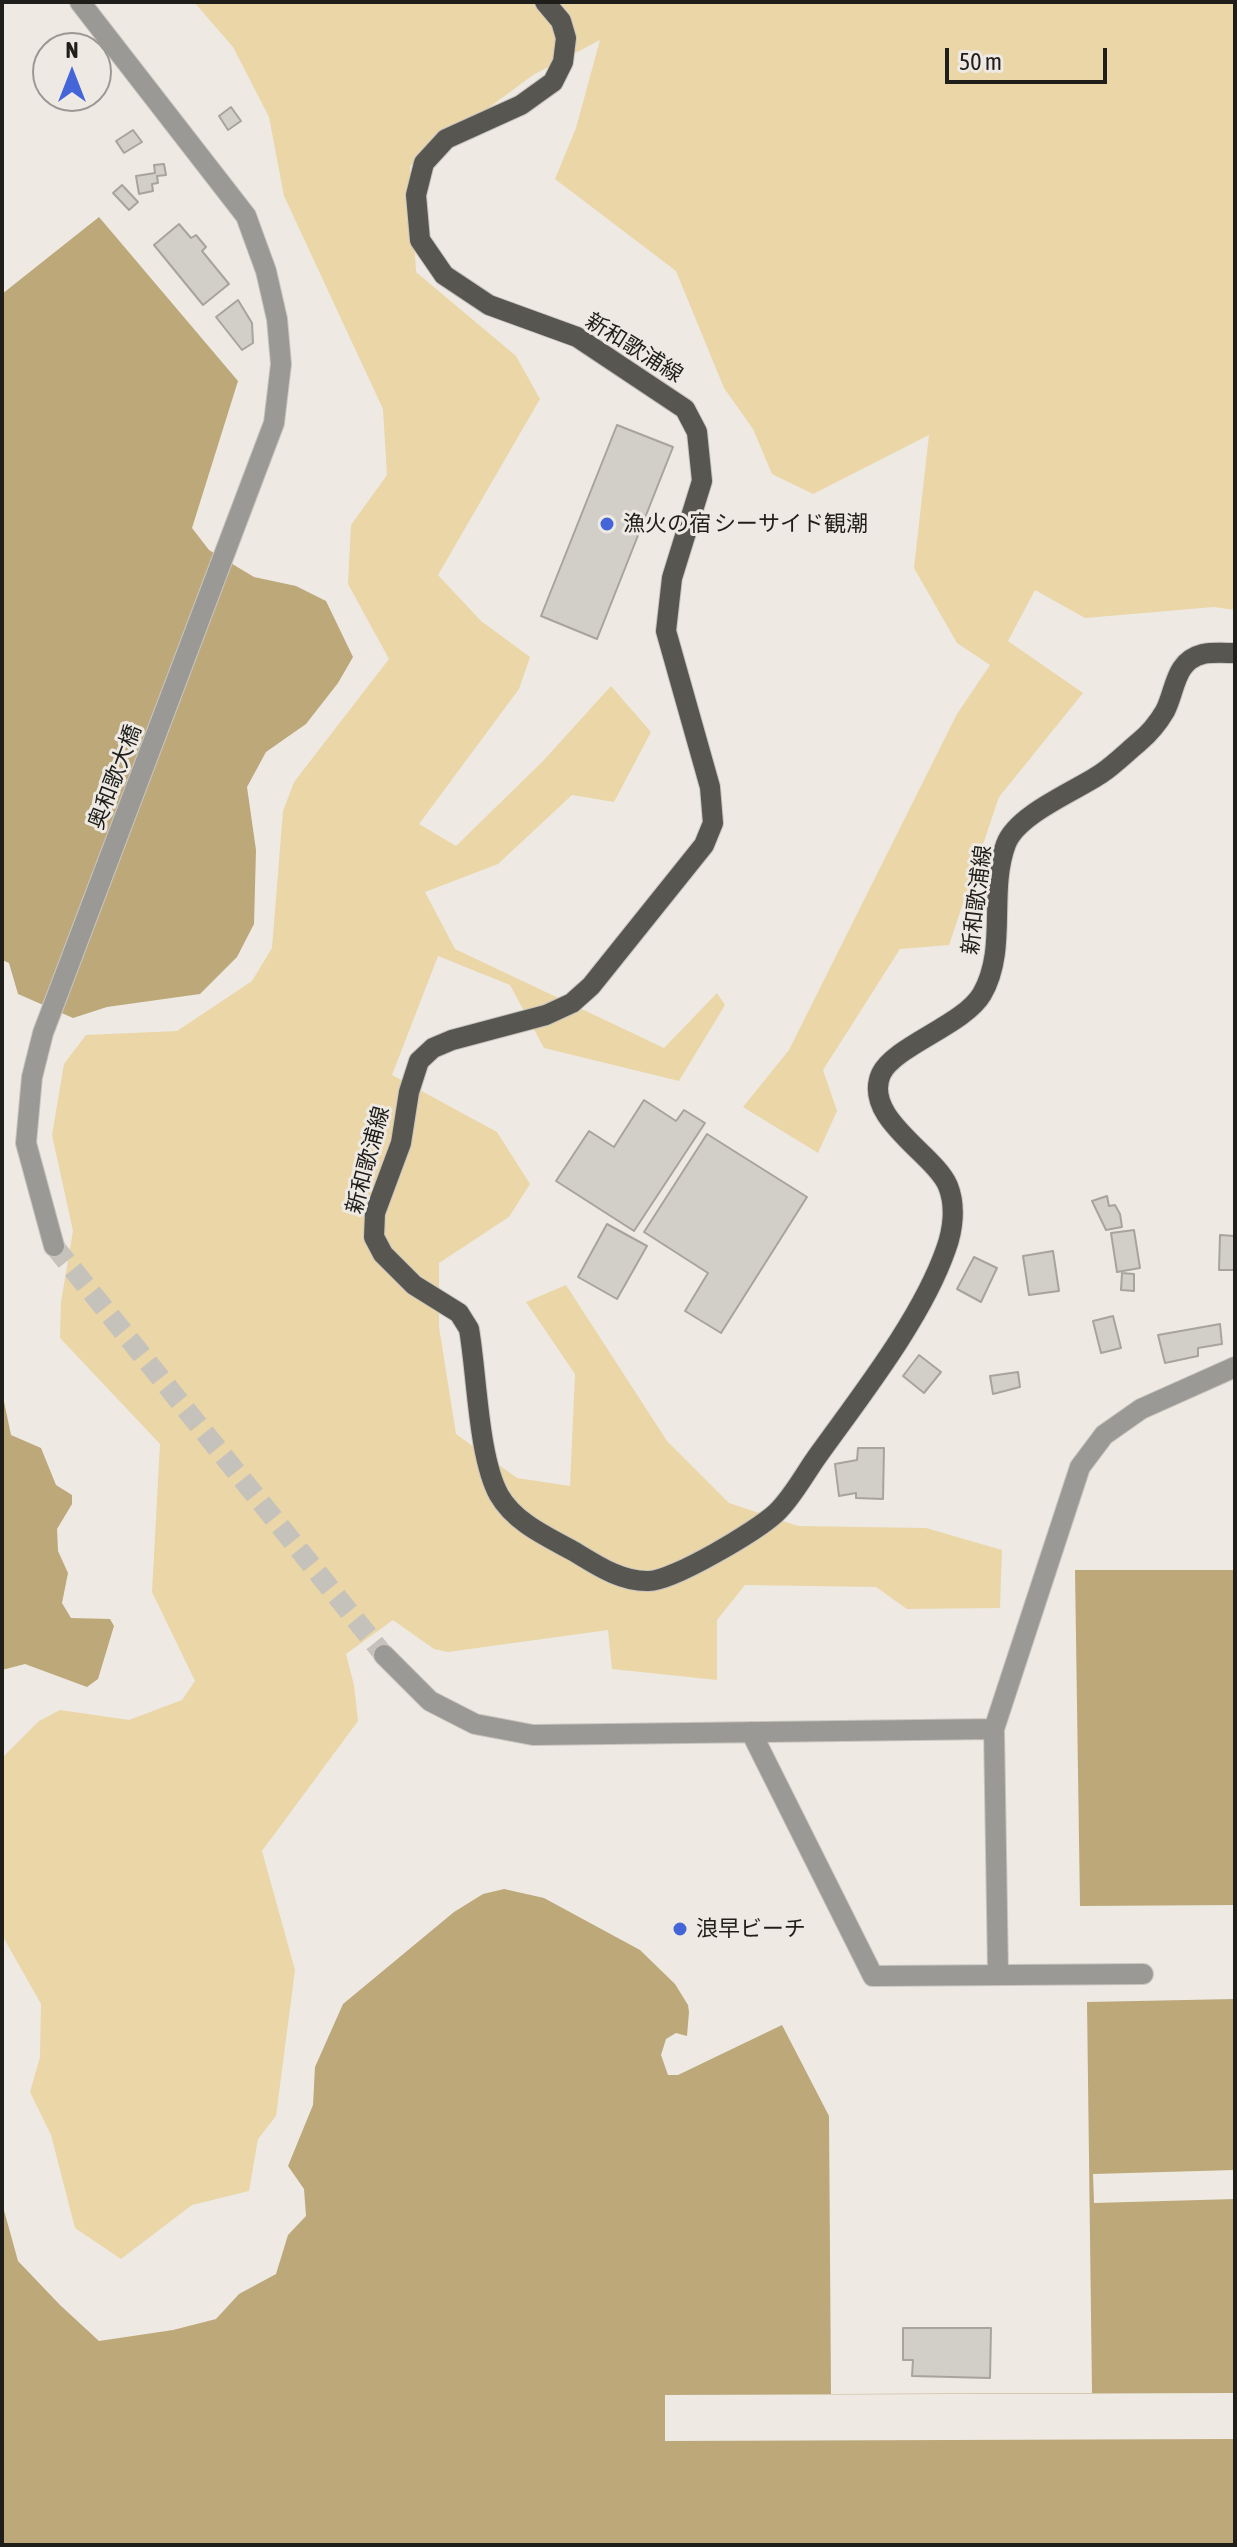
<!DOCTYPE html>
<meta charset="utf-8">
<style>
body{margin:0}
#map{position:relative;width:1237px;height:2547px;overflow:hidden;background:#eeeae3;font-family:"Asap Condensed",sans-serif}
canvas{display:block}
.frame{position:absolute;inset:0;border:4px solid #1f1e1b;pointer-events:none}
.north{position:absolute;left:32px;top:32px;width:80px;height:80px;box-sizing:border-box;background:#eeeae3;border:2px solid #9b9893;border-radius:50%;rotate:0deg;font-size:22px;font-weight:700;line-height:32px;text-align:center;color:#1f1e1b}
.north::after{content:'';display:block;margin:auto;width:28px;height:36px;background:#4465d8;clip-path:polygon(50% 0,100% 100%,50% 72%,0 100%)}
.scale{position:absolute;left:945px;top:48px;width:162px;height:36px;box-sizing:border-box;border:4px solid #1f1e1b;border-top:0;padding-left:10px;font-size:24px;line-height:28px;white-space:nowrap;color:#1f1e1b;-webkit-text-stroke:6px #eeeae3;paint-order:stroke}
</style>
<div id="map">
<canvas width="1237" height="2547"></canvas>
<div class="frame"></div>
<div class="north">N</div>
<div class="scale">50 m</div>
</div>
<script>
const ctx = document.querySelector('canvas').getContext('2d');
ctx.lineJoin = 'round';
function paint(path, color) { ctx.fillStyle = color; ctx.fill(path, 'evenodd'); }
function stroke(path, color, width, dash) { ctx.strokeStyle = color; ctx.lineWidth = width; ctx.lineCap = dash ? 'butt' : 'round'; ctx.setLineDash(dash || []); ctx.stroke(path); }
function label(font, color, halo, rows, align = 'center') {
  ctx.font = font + ' "Asap Condensed","Noto Sans JP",sans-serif'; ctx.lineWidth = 6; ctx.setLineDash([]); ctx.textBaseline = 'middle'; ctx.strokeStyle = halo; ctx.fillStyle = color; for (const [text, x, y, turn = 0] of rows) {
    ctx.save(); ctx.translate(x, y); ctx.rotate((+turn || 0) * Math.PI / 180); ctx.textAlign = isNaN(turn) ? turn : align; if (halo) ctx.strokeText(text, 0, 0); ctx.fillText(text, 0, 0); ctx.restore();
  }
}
paint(new Path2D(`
 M194,2H1235V610L1214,607L1085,618L1035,590L1008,641L1083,693L999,797L949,945L900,949L823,1070L837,1111L818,1153L743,1107L789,1050L957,714L990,665L957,643L914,568L929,435L813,494L772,474L753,429L724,388L676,271L555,179L576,128L600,40L533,75L410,166L416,272L516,356L540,399L438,575L481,621L530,657L519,689L419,824L456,846L543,761L611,686L651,732L614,802L572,795L498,864L425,892L455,949L664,1048L717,993L725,1005L679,1081L544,1048L510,985L438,956L392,1075L497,1132L530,1184L509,1217L439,1263V1327L456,1434L517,1478L570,1486L575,1374L526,1302L566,1285L667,1441L729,1503L798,1526L926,1528L1002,1550L1000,1608L907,1609L876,1587L745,1585L717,1620V1680L612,1669L608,1630L448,1652L434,1649L393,1620L346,1654L354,1685L358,1721L262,1851L295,1970L276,2116L258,2139L249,2191L192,2205L121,2259L75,2228L51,2135L30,2092L40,2057L41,2004L2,1935V1758L39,1721L60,1710L129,1720L182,1700L195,1681L152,1592L160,1444L60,1338L61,1302L73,1231L52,1135L64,1064L86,1035L177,1031L252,981L272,948L283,811L294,782L389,659L348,584L351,525L387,475L383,409L284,196L269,117L233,47Z`), '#ead6a7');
paint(new Path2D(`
 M99,217L238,381L192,528L209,550L254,577L296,586L326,601L353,657L338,683L306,724L266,752L247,787L256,850L254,924L237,957L200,994L107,1007L73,1018L18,994L9,963L2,960V294Z
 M2,1392L11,1435L41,1448L56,1485L72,1495V1504L57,1529L58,1551L68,1573L62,1603L71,1618L110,1619L114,1626L98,1679L87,1687L25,1664L2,1670Z
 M1075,1570H1235V1905L1080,1906Z
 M504,1889L544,1898L640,1950L675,1984L688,2005L689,2012L687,2036L676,2033L666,2039L661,2055L668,2075H678L782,2025L829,2116L831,2394L1092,2393L1087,2002L1235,1999V2545H2V2203L18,2261L60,2305L99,2341L173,2330L216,2319L239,2294L276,2274L288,2235L306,2216L304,2189L288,2166L313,2105L315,2067L343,2004L454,1912L483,1894Z`), '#bca879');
paint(new Path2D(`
 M1235,2170V2199L1094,2203L1093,2174Z
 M1235,2393V2439L665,2441V2395Z`), '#eeeae3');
const building = new Path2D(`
 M231,107L241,121L228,130L219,116Z
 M133,130L142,142L124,153L116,141Z
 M164,164L166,175L157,176L158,183L152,184L153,191L139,194L136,176L155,173L154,165Z
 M122,185L138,202L129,210L113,193Z
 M179,224L191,238L196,235L206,247L202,251L229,284L203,305L154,245Z
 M238,300L252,323L253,343L242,350L216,317Z
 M617,425L673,447L597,639L541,616Z
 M644,1100L676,1121L684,1110L705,1123L634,1231L556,1181L589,1131L614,1147Z
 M707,1134L807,1197L721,1333L685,1311L708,1273L644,1232Z
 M1107,1196L1109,1206L1115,1205L1120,1214L1122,1227L1106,1230L1092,1201Z
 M607,1224L647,1246L617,1299L578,1277Z
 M1134,1230L1140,1268L1117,1272L1111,1233Z
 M1220,1235L1235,1236V1270H1219Z
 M1053,1251L1059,1291L1029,1295L1023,1256Z
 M974,1257L997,1268L981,1302L957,1289Z
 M1122,1273L1134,1274V1291L1121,1290Z
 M1113,1316L1121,1348L1101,1353L1093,1321Z
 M1220,1324L1222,1344L1198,1348V1356L1165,1363L1158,1335Z
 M919,1355L941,1372L924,1393L903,1376Z
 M1018,1372L1020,1387L993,1394L990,1376Z
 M858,1448H884L883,1499L856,1498V1493L839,1496L835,1464L857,1460Z
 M903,2328H991L990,2378L912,2376L913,2360H903Z`);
paint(building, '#d2cfc8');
stroke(building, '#a7a49d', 2);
stroke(new Path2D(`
 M54,1246L384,1655`), '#c5c1bb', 20, [20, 10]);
const minor = new Path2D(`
 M54,1246L26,1143L32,1077L43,1033L274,423L281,364L277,319L266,271L246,216L80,2
 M384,1655L430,1701L475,1724L533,1735L994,1729
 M751,1732L873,1976L1143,1974
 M998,1973L994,1729L1080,1467L1104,1435L1141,1409L1235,1367`);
const major = new Path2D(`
 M545,2L561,21L566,38L563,62L553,82L521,105L446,139L424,163L416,195L420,240L444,275L489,305L577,337L685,409L697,432L702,481L672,578L666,631L710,787L713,823L704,845L591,986L572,1003L546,1015L452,1040L433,1048L419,1061L409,1092L401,1143L375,1213L374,1237L383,1254L414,1285L459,1313L469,1329C477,1374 478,1457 499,1495C515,1523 548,1537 575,1552C598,1566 622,1582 649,1581C673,1581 758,1530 776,1513C793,1497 805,1473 819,1454C862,1394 922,1318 946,1249C953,1230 956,1206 948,1186C935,1154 862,1118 881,1074C894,1046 964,1025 982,994C1008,949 988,892 1006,844C1017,814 1076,791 1102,773C1115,764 1127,752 1139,742C1150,733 1158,723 1165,711C1176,690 1174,661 1203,654C1213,652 1225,653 1235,653`);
stroke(minor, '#c9c5bf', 22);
stroke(major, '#c9c5bf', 22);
stroke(minor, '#9a9996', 20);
stroke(major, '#585651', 20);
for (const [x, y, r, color] of [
 [607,524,8,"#4465d8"],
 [680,1929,8,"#4465d8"]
]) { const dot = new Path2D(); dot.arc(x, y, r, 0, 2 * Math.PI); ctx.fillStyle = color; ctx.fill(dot); stroke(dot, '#eeeae3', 3); }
label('22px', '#1f1e1b', '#eeeae3', [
 ["新和歌浦線",634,348,32],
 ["奥和歌大橋",115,777,-69],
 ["新和歌浦線",977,900,-83],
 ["新和歌浦線",368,1160,-75]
]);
label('22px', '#1f1e1b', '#eeeae3', [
 ["漁火の宿 シーサイド観潮",623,524],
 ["浪早ビーチ",696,1929]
], 'left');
</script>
